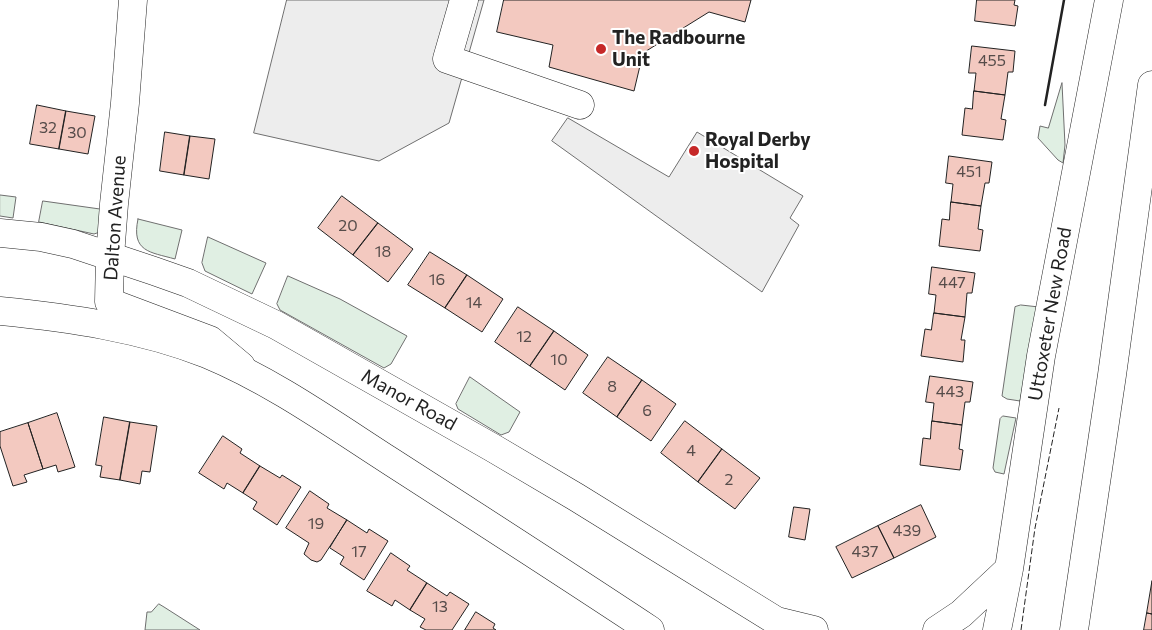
<!DOCTYPE html>
<style>
body{margin:0}
canvas{display:block;background:#fff}
</style>
<canvas width="1152" height="630"></canvas>
<script>
const ctx = document.querySelector('canvas').getContext('2d');
ctx.lineJoin = 'round';
function paint(path, color) { ctx.fillStyle = color; ctx.fill(path, 'evenodd'); }
function stroke(path, color, width, dash) { ctx.strokeStyle = color; ctx.lineWidth = width; ctx.lineCap = dash ? 'butt' : 'round'; ctx.setLineDash(dash || []); ctx.stroke(path); }
function label(font, color, halo, rows, align = 'center') {
  ctx.font = font + ' Commissioner,sans-serif'; ctx.lineWidth = 4; ctx.setLineDash([]); ctx.textBaseline = 'middle'; ctx.strokeStyle = halo; ctx.fillStyle = color; for (const [text, x, y, turn = 0] of rows) {
    ctx.save(); ctx.translate(x, y); ctx.rotate((+turn || 0) * Math.PI / 180); ctx.textAlign = isNaN(turn) ? turn : align; if (halo) ctx.strokeText(text, 0, 0); ctx.fillText(text, 0, 0); ctx.restore();
  }
}
const green = new Path2D(`
 M1062,83L1065,145L1063,163L1058,160L1038,138L1040,126L1048,128Z
 M0,195L16,197L13,218L0,216Z
 M43,201L107,210L100,232L94,234L39,222Z
 M138,219L182,230L175,259C150,252 131,252 138,219Z
 M208,237L266,263L252,294L205,271L202,263Z
 M288,276L340,299L407,336L391,364L384,368L280,310L277,304Z
 M1021,305L1039,307L1020,401L1007,399L1002,396L1015,307Z
 M470,377L520,412L509,432L501,435L458,409L456,404Z
 M1003,416L1016,418L1004,474L995,472L993,468L1000,419Z
 M159,604L164,607L200,630H145L147,612H151Z`);
paint(green, '#e0efe3');
stroke(green, '#6f6f6f', 1);
const parking = new Path2D(`
 M287,0H484L449,123L379,161L254,133Z
 M568,118L669,177L697,132L803,196L790,218L799,225L762,292L552,141Z`);
paint(parking, '#ededed');
stroke(parking, '#6f6f6f', 1);
const building = new Path2D(`
 M504,0H751L745,22L709,12L643,53L634,91L549,67L553,45L497,32Z
 M977,0H1015L1014,5L1018,6L1015,26L975,21Z
 M972,46L1015,51L1013,72H1008L1005,95L974,91L976,73H969Z
 M974,91L1005,95L1001,119L1006,120L1003,140L962,135L965,108L972,109Z
 M37,105L66,111L59,149L30,144Z
 M66,111L95,116L88,154L59,149Z
 M165,132L190,136L184,175L160,171Z
 M190,136L215,139L209,179L184,175Z
 M949,156L992,162L989,183H985L981,206L951,202L953,184L946,183Z
 M342,196L378,223L353,255L318,228Z
 M951,202L981,206L978,229L983,230L980,251L939,246L942,219L949,220Z
 M378,223L413,249L388,282L353,255Z
 M430,252L467,275L445,308L408,285Z
 M932,267L975,273L972,293H967L965,317L934,313L936,295L929,294Z
 M467,275L503,299L482,332L445,308Z
 M518,307L554,331L530,366L495,342Z
 M934,313L965,317L961,340H965L963,362L921,356L925,329L931,330Z
 M554,331L588,355L565,390L530,366Z
 M608,357L642,380L617,417L583,393Z
 M930,376L973,382L970,402H965L962,425L932,421L934,403L926,402Z
 M642,380L676,404L651,441L617,417Z
 M57,413L75,467L58,472L56,465L43,469L28,423Z
 M104,417L130,422L120,480L100,477L102,466L96,465Z
 M685,421L722,449L698,482L661,453Z
 M932,421L962,425L959,449L963,450L960,470L920,465L923,438L930,439Z
 M130,422L157,426L150,472L142,471L140,484L120,480Z
 M28,423L43,469L24,475L27,482L13,486L0,446V432Z
 M223,436L242,449L240,453L260,466L243,493L227,483L224,489L199,473Z
 M722,449L760,478L735,509L698,482Z
 M260,466L280,478L282,475L301,487L277,525L253,509L257,502L243,493Z
 M310,491L329,504L327,508L347,520L321,560L317,562L311,560L304,554L309,543L286,528Z
 M921,505L936,537L894,558L878,526Z
 M794,507L810,509L805,540L789,537Z
 M347,520L367,533L369,529L388,541L364,580L340,564L344,557L330,548Z
 M878,526L894,558L852,578L836,547Z
 M391,553L410,566L407,570L427,583L410,610L395,600L392,606L367,591Z
 M1152,581V614L1147,613Z
 M427,583L447,596L450,592L469,604L452,630H426L420,627L425,619L410,610Z
 M476,612L495,624L493,628L496,630H465Z
 M1147,613L1152,614V630H1144Z`);
paint(building, '#f3c9c0');
stroke(building, '#222', 1);
const minor = new Path2D(`
 M133,0L125,103L114,204L110,256L109,302L210,340L241,366
 M464,0L447,59L580,105`);
const highway = new Path2D(`
 M0,233L41,237L73,244L154,271L188,283L276,325L493,448L576,497L791,630
 M0,311C70,318 141,328 207,354C272,381 331,423 390,461C477,517 564,573 650,630
 M777,621L814,630
 M937,630L961,614L1009,569
 M997,630L1009,569L1041,356L1109,0
 M1074,630L1112,375L1152,85`);
stroke(minor, '#222', 29);
stroke(highway, '#222', 29);
stroke(minor, '#fff', 28);
stroke(highway, '#fff', 28);
stroke(new Path2D(`
 M1021,630L1035,528L1059,408`), '#222', 1, [6, 2.5]);
stroke(new Path2D(`
 M1045,105L1064,0`), '#222', 2.5);
for (const [x, y, r, color] of [
 [601,49,6,"#c62828"],
 [694,151,6,"#c62828"]
]) { const dot = new Path2D(); dot.arc(x, y, r, 0, 2 * Math.PI); ctx.fillStyle = color; ctx.fill(dot); stroke(dot, '#fff', 2); }
label('16px', '#564c4a', null, [
 ["455",992,61],
 ["32",48,128],
 ["30",77,133],
 ["451",969,172],
 ["20",348,226],
 ["18",383,252],
 ["16",437,280],
 ["447",952,283],
 ["14",474,303],
 ["12",524,337],
 ["10",559,360],
 ["8",612,387],
 ["443",950,392],
 ["6",647,411],
 ["4",691,451],
 ["2",729,480],
 ["19",316,524],
 ["439",907,531],
 ["17",359,552],
 ["437",865,552],
 ["13",440,607]
]);
label('bold 19px', '#222', '#fff', [
 ["The Radbourne",612,38],
 ["Unit",612,60],
 ["Royal Derby",705,140],
 ["Hospital",705,162]
], 'left');
label('19px', '#222', '#fff', [
 ["Dalton Avenue",115,218,-86],
 ["Uttoxeter New Road",1050,314,-80],
 ["Manor Road",409,400,29]
]);
</script>
